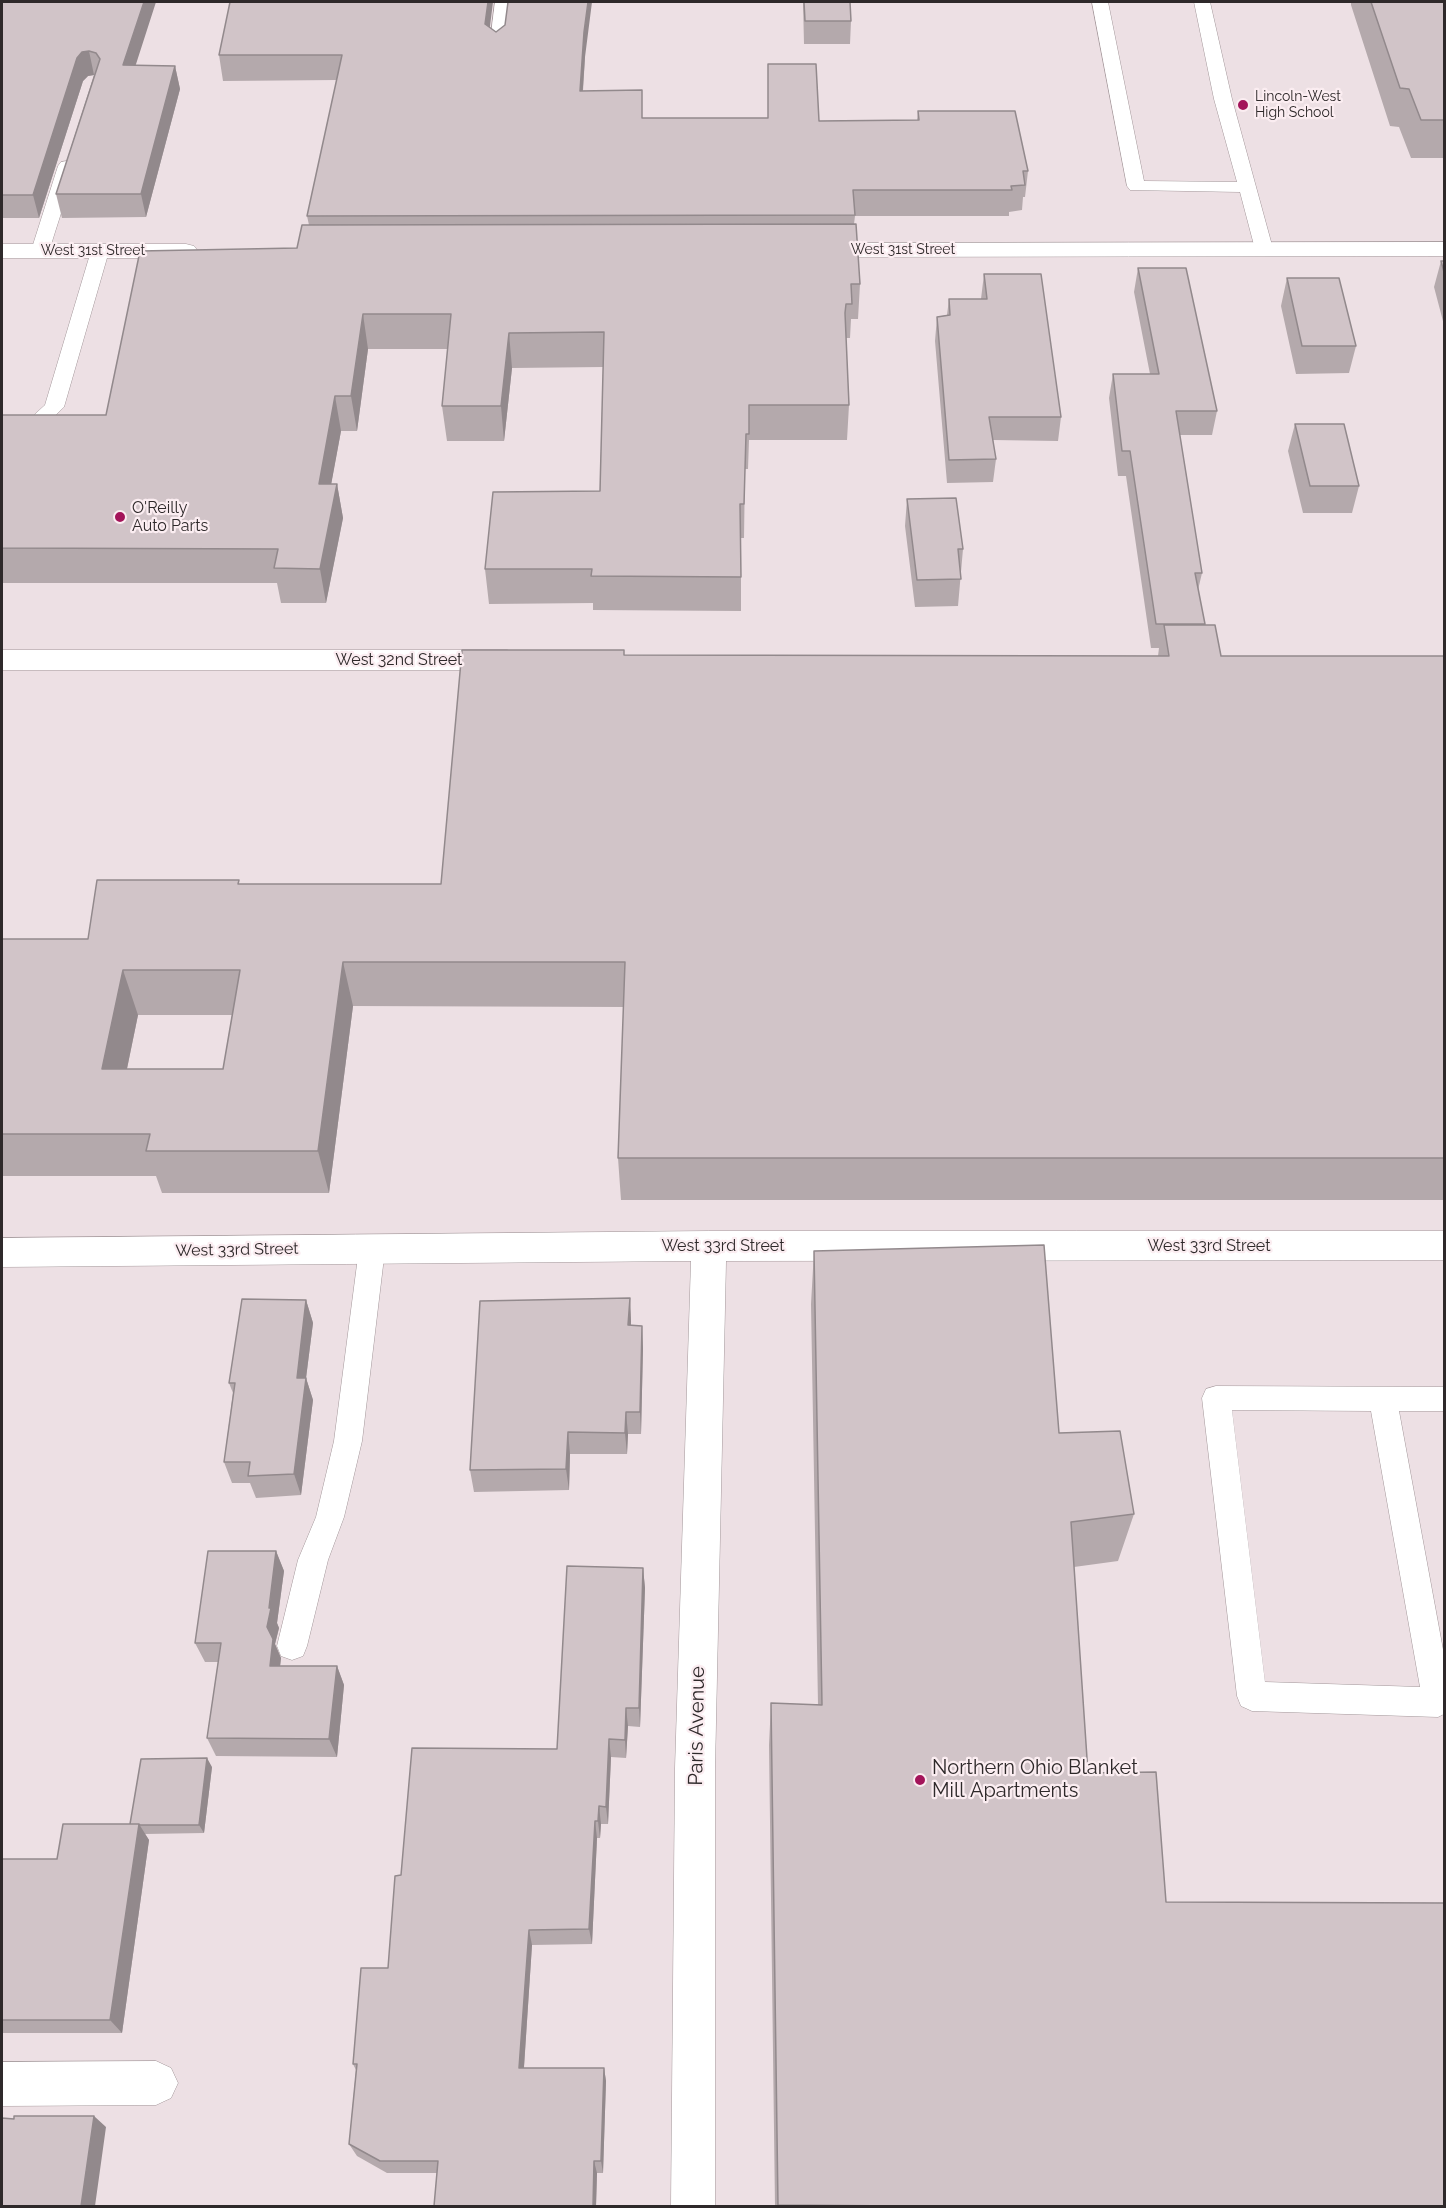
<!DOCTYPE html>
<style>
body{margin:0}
#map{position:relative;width:1446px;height:2208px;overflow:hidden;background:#ede0e4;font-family:Raleway,sans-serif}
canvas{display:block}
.frame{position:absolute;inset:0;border:3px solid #2e292a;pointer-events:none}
</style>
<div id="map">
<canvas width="1446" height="2208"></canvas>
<div class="frame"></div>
</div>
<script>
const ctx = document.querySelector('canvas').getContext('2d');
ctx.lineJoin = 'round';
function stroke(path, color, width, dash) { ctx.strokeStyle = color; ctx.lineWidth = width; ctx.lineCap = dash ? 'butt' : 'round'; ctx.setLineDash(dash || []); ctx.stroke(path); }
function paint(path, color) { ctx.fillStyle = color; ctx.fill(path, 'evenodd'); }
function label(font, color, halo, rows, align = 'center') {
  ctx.font = font + ' Raleway,sans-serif'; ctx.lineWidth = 4.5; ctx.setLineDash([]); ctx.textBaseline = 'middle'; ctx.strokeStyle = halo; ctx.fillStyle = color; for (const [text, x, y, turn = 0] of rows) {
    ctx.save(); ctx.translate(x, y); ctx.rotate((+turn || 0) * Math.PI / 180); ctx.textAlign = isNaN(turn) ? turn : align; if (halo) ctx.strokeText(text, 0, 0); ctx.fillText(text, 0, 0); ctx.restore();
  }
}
const lane = new Path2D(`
 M495,2H511L505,50L497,55L489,50Z
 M1092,2H1108L1144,181L1237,182L1214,99L1194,2H1210L1232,99L1273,249L1271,253H1257L1255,249L1240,192L1130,190L1127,186Z
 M67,161L73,162L76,166L49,251L47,255H33L31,251L58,166L61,162Z
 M100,245L107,247L109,251L64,407L34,436L2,443V431L21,427L45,405L91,251L93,247Z
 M372,1238L381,1241L385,1249L362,1441L344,1517L328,1560L307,1646L303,1656L292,1660L281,1656L277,1646L298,1560L316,1517L334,1441L359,1249L363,1241Z
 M1216,1386L1444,1387V1411H1399L1444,1655V1714L1438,1717L1252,1711L1241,1706L1237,1696L1202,1398L1206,1389ZM1232,1410L1371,1411L1420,1687L1265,1682Z`);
const street = new Path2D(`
 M1444,242V256L813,257L805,255L801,250L805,245L813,243Z
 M2,244H186L194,246L198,251L194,256L186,258H2Z
 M2,650H507L517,653L521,660L517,667L507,670H2Z
 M709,1231H1444V1260L726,1261L715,1768V2206H671L675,1768L691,1261L2,1267V1238Z
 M156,2061L171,2068L178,2083L171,2098L156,2105L2,2106V2062Z`);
stroke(lane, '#a3979a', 1);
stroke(street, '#a3979a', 1);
paint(lane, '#fff');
paint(street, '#fff');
paint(new Path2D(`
 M2,2L135,65L175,66L180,89L146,217L62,218L56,194L94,75L88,76L83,81L39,218H2Z
 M803,2H850L851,21L850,44H804Z
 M1351,2H1444V158H1411L1399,127L1390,126L1351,5Z
 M490,28L496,32L585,57L583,91L643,118L819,121L917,120L918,111L1028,171L1025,197H1023L1022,210L1009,212V216H855L854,224L860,284L858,319H851L850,338H846L849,405L847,440H749L748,469H745L744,538H741V611L593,610V603L489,604L485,569L600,491L603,367L512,368L504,441H447L442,406L448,349H368L357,431H341L331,484H337L343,518L326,603H281L277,583H2V415H106L297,248L309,225L307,216L337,80L223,81L219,55Z
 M1441,261H1444V325L1434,287Z
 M1138,268L1217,411L1212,435H1180L1202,573L1198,590L1204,625L1221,656H1444V1200H621L618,1158L624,1007L353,1006L329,1193H162L156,1176H2V939H88L240,884H441L624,655L1158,656L1159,648H1151L1126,476H1118L1109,398L1113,374H1150L1134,292ZM138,1015H232L223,1069H127Z
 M984,274L1061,417L1058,441L993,440L996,459L993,482L947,483L935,341L937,317L947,315L949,299H981Z
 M1287,278L1356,346L1349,373L1296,374L1281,306Z
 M1295,424L1359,486L1352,513H1303L1288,451Z
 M907,499L963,549L958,606L915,607L905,526Z
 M814,1251L1059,1433L1134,1514L1118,1561L1074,1567L1088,1773L1166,1902L1444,2206H775L769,1745L771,1703L818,1705L811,1304Z
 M630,1298L631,1325L642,1326L643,1348L641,1434H628L627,1454H570L569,1490L474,1492L470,1470Z
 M306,1300L313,1323L306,1378L313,1400L301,1495L256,1498L250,1483H232L224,1462L233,1393L229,1383Z
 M276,1551L284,1571L277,1623L279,1628L275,1644L281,1658L280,1666H337L344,1685L337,1757L216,1756L207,1738L218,1662H205L195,1643Z
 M643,1568L645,1588L640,1727L628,1726L626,1758L611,1757L608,1824H601L600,1838H597L592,1944L532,1945L524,2068H604L606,2081L603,2173H597L596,2206H434L437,2173H387L357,2156L349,2144L356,2070L353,2064L388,1968L401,1875L557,1749Z
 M212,1767L204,1833L145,1834L149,1840L122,2033H2V1859H57L130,1824Z`), '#b4a9ac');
paint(new Path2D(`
 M144,2H156L128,89L123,65Z
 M488,2H493L487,50L485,24Z
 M588,2H592L585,57L581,116L580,91L584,32Z
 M89,51L94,75L88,76L83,81L39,218L33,195L77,58L82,52Z
 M175,66L180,89L146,217L141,194Z
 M363,314L368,349L357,431L351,396Z
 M509,333L512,368L504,441L501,406Z
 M335,396L341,431L325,518L319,484Z
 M337,484L343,518L326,603L320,569Z
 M343,962L353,1006L329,1193L318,1151Z
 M123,970L138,1015L118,1112L102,1069Z
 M630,1298L631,1321L630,1348L628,1325Z
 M306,1300L313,1323L306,1378L313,1400L301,1495L294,1474L297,1378Z
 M642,1326L643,1348L641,1434L640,1412Z
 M626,1412L628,1434L627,1454L625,1433Z
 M568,1432L570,1454L569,1490L566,1469Z
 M276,1551L284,1571L277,1623L279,1628L275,1644L281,1658L278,1685L270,1666L267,1627Z
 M643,1568L645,1588L640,1727L639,1708Z
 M337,1666L344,1685L337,1757L329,1739Z
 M626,1708L628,1726L626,1758L625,1740Z
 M609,1739L611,1757L608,1824L606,1807Z
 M207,1758L212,1767L204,1833L199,1825Z
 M599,1806L601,1824L600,1838L598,1821Z
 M595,1821L597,1838L592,1944L589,1929Z
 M139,1824L149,1840L122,2033L110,2020Z
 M529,1930L532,1945L523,2081L519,2068Z
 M604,2068L606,2081L603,2173L601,2161Z
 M94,2116L106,2127L95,2206H81Z
 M594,2161L597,2173L596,2206H593Z`), '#92898c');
const building = new Path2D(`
 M2,2H144L123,65L175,66L141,194H56L100,59L96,53L89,51L82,52L77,58L33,195H2Z
 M230,2H488L485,24L496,32L505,25L508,2H588L584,32L580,91L642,90V118H768V64H816L819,121L919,120L918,111H1015L1028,171H1023L1025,185L1011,186L1012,190H853L855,215L307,216L342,55H219Z
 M804,2H850L851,21H805Z
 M1371,2H1444V120H1421L1409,89L1400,88Z
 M856,224L860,284H851L852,304H846L845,313L849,405H749V434H746L744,504H740L741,577L591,576L592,569H485L493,492L600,491L604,332L509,333L501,406H442L451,314H363L351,396H335L319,484H337L320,569L274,568L278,549L2,548V415H106L140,251L297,248L302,225Z
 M1441,261H1444V272Z
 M1138,268H1186L1217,411H1176L1202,573H1195L1205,624H1156L1130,451H1122L1113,374H1159Z
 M984,274H1041L1061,417H989L996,459L949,460L937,317L950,315L949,299H987Z
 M1287,278H1339L1356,346H1302Z
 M1295,424H1344L1359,486H1310Z
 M956,498L963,549H958L961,579L917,580L907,499Z
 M1164,625H1215L1221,656H1444V1158H618L625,962H343L318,1151H146L150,1134H2V939H88L97,880H239L238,884H441L462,650H624V655L1169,656ZM123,970H240L223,1069H102Z
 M1044,1245L1059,1433L1120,1431L1134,1514L1071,1522L1088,1773L1156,1772L1166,1902L1444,1903V2206H904L778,2205L771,1703L822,1705L814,1251Z
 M630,1298L628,1325L642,1326L640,1412H626L625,1433L568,1432L566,1469L470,1470L480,1301Z
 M242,1299L306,1300L297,1378H306L294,1474L248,1476L250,1462H224L235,1383H229Z
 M208,1551H276L269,1608H271L267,1627L273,1639L270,1666H337L329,1739L207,1738L221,1643H195Z
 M567,1566L643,1568L639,1708H626L625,1740L609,1739L606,1807L599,1806L598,1821H595L589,1929L529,1930L519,2068H604L601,2161H594L593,2206H434L438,2161H380L349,2144L357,2064H353L361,1968H388L395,1876L401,1875L412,1748L557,1749Z
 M207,1758L199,1825H140L139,1824H130L141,1759Z
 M63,1824H139L110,2020H2V1859H57Z
 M14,2116H94L81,2206H2V2118L14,2119Z`);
paint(building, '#d1c4c8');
stroke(building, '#92898c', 1.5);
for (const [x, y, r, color] of [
 [1243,105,6,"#a3145a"],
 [120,517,6,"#a3145a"],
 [920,1780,6,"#a3145a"]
]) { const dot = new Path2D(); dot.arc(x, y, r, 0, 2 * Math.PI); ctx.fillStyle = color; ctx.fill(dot); stroke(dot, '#fbedf1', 2); }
label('14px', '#2e292a', '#fbedf1', [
 ["Lincoln-West",1255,97],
 ["High School",1255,113]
], 'left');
label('14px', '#2e292a', '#fbedf1', [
 ["West 31st Street",903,250],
 ["West 31st Street",93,251]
]);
label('16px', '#2e292a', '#fbedf1', [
 ["O'Reilly",132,508],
 ["Auto Parts",132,526]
], 'left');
label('16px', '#2e292a', '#fbedf1', [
 ["West 32nd Street",399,660],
 ["West 33rd Street",723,1246],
 ["West 33rd Street",1209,1246],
 ["West 33rd Street",237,1250,-1]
]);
label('20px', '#2e292a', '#fbedf1', [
 ["Paris Avenue",697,1726,-89]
]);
label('20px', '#2e292a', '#fbedf1', [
 ["Northern Ohio Blanket",932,1768],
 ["Mill Apartments",932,1791]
], 'left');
</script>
